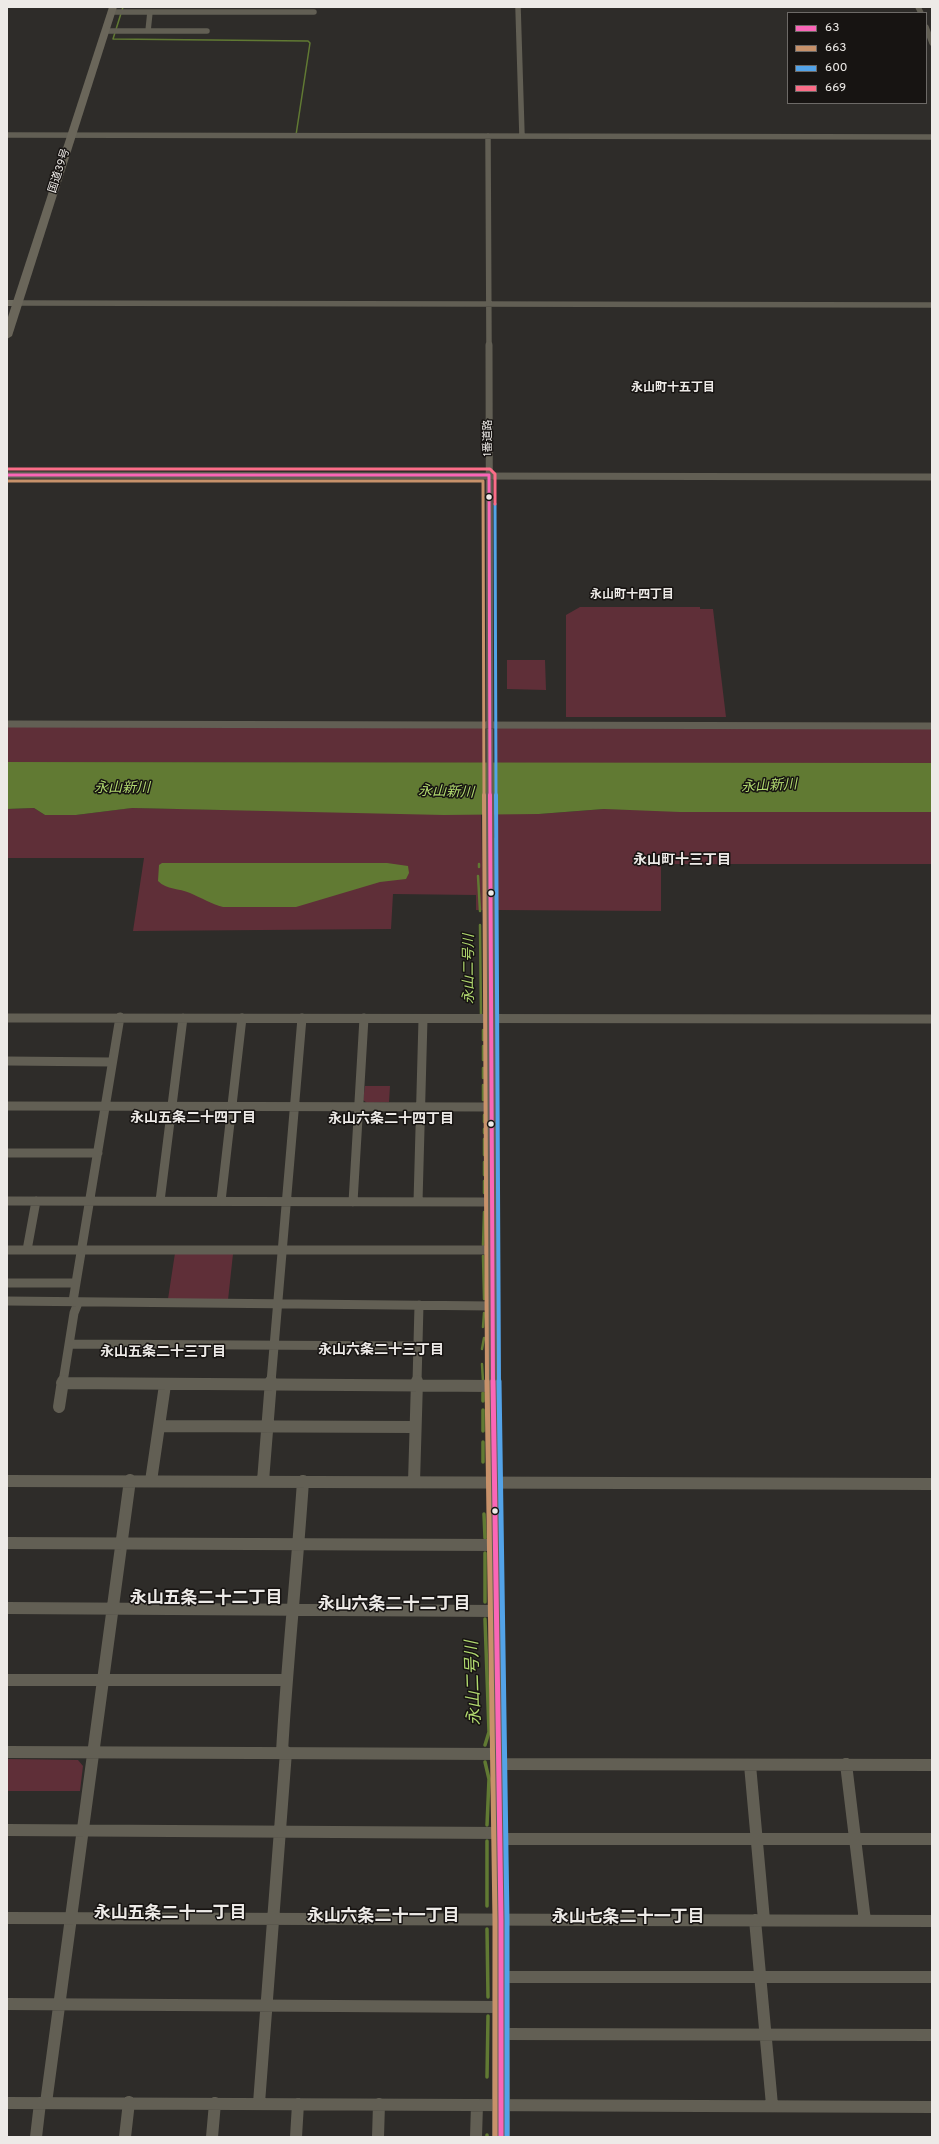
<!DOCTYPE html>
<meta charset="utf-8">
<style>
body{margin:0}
#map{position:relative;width:939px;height:2144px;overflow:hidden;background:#2e2c29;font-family:Overpass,sans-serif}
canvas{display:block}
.frame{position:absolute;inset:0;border:8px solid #edeae7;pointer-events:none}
.legend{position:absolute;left:787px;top:12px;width:140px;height:92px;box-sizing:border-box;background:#171412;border:1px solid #6d6a67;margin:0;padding:5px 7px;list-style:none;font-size:12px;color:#edeae7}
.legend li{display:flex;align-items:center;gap:8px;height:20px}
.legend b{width:20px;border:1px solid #6d6a67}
</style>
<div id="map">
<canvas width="939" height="2144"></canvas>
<div class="frame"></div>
<ul class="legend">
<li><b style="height:5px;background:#fa66b7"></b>63</li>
<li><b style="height:5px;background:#c7916a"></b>663</li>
<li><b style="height:5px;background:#53a3e8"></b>600</li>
<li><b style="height:5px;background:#fb6d88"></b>669</li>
</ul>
</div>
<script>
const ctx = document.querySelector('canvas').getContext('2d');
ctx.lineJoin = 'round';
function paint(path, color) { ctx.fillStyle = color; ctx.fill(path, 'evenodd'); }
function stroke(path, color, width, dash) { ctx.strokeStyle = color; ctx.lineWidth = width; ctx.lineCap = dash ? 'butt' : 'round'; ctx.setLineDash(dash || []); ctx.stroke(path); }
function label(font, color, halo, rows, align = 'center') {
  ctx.font = font + ' Overpass,"Noto Sans JP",sans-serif'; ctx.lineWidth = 3; ctx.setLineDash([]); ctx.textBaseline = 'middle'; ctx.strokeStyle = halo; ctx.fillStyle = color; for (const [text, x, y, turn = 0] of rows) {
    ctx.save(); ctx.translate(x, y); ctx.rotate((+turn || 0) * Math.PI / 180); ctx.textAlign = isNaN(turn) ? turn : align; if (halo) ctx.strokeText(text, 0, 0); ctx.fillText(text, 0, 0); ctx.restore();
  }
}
paint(new Path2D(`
 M580,607H700V609H713L726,717H566V615Z
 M507,660H545L546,690L507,689Z
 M7,724L485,725L483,763L7,762Z
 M495,725L932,727V763H496Z
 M34,808L45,815H76L131,808L481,814L483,910H476V895L393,894L391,929L133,931L144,858H7V809Z
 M604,809L932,812V864H661V911L496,910L495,814H539Z
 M365,1086H390L389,1102L367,1103L363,1100Z
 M175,1253L233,1254L228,1300L168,1299Z
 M7,1759L78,1760L83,1766L80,1791H7Z`), '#5f2f38');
paint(new Path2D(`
 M7,762L932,763V812H680L604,809L539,814L444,815L132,808L76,815H45L34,808L7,809Z
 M162,863H387L408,866L409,873L406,879L380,882L296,907H223C211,904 202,898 190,893C179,888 167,890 158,881L159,865Z`), '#617a33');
stroke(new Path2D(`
 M123,7L113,39L308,41L310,43L296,135`), '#617a33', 1.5);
stroke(new Path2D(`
 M479,864V867
 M478,876L480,911
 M480,925L481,1014
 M483,1030V1040
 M483,1046V1060
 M483,1068V1078
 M483,1085V1100
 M484,1115V1122
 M484,1129V1133
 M484,1139V1155
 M484,1162V1175
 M484,1181V1193
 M483,1245L484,1212
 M483,1256L484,1299
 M483,1327L484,1313
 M482,1349L484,1338
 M482,1364L483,1381`), '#617a33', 2.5);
stroke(new Path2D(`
 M483,1393V1401
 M483,1410V1431
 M483,1442V1462
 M484,1514L485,1538
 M485,1553V1602
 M485,1619L489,1732L485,1745
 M485,1762L489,1779L487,1825
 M487,1841V1906
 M487,1929L488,1997
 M487,2077L488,2016
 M487,2135V2137`), '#617a33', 3.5);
stroke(new Path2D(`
 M518,7L522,136
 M918,7L921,13
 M111,12H314
 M926,27L932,43
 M105,31H207
 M148,31L150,12
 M7,135L932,137
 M488,136L489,346
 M17,303L932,305`), '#625f54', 5.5);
stroke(new Path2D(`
 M489,345L490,796
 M7,475L932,477
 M7,724L932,726`), '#625f54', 7);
stroke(new Path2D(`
 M490,795V838
 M7,1018L932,1019
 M7,1061L112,1062
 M7,1106L491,1107
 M7,1153H98
 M7,1201L492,1202
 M160,1201L183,1018
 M221,1201L242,1018
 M353,1202L364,1018
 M418,1202L423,1019
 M7,1250H492
 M27,1250L36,1201
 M7,1283H76
 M7,1301L492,1306
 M73,1301L120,1017
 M70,1344L417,1346
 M63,1382L74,1313L78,1303
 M271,1382L302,1018
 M417,1382L419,1305`), '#625f54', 9);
stroke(new Path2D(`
 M62,1383L493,1386
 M59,1407L63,1381
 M159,1426L415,1427
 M7,1481L932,1484
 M151,1481L165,1385
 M263,1481L271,1381
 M414,1482L417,1381
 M7,1543L496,1545
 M7,1608L497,1611
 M7,1680H286
 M7,1752L499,1754
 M282,1752C287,1662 297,1571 303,1481
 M499,1764L932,1765
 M846,1764L865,1921
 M750,1765L764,1920
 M7,1830L500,1833
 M500,1839H932
 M7,1918L932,1921
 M755,1920L772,2105
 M501,1977H932
 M7,2004L501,2007
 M502,2034L932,2035
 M7,2103L932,2107
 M46,2103L130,1480
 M259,2103L286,1752
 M36,2137L40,2103
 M125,2137L129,2102
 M212,2137L215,2103
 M296,2137L298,2104
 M378,2137L379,2104
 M476,2137L477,2105`), '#625f54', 12);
paint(new Path2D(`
 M490,835L495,838L499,1306L509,1920L510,2137H492L493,1920L485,1306V838Z`), '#625f54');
paint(new Path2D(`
 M7,300H17L21,303L17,306H7Z`), '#6d6a5e');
paint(new Path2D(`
 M109,7H117L12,336L7,339V320Z`), '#6a665a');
stroke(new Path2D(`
 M7,475H489L490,796`), '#fa66b7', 3);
stroke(new Path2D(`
 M490,795L493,1382`), '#fa66b7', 4);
stroke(new Path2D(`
 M493,1381L501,1920V2137`), '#fa66b7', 5);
stroke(new Path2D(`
 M7,481H483L484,796`), '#c7916a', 3);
stroke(new Path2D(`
 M484,795L487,1382`), '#c7916a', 4);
stroke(new Path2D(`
 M487,1381L495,1920V2137`), '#c7916a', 5);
stroke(new Path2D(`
 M495,504L496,796`), '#53a3e8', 3);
stroke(new Path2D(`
 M496,795L499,1382`), '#53a3e8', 4);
stroke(new Path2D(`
 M499,1381L507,1920V2137`), '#53a3e8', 5);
stroke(new Path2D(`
 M7,469H490L495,474V504`), '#fb6d88', 3);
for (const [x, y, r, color] of [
 [489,497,3.5,"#edeae7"],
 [491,893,3.5,"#edeae7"],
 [491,1124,3.5,"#edeae7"],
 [495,1511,3.5,"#edeae7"]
]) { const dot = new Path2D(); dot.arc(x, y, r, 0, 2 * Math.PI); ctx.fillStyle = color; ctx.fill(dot); stroke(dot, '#171412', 1.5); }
label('11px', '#edeae7', '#171412', [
 ["国道39号",60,171,-72],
 ["1番道路",489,438,-90]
]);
label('bold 12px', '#edeae7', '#171412', [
 ["永山町十五丁目",673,389],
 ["永山町十四丁目",632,596]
]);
label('italic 14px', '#b1d96f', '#171412', [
 ["永山新川",769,787,-3],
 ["永山新川",122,789],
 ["永山新川",446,793,2],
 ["永山二号川",470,969,-90]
]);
label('bold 14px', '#edeae7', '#171412', [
 ["永山町十三丁目",682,861],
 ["永山五条二十四丁目",193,1119],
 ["永山六条二十四丁目",391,1120],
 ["永山六条二十三丁目",381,1351],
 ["永山五条二十三丁目",163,1353]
]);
label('bold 17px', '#edeae7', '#171412', [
 ["永山五条二十二丁目",206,1600],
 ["永山六条二十二丁目",394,1606],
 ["永山五条二十一丁目",170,1915],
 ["永山六条二十一丁目",383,1918],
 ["永山七条二十一丁目",628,1919]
]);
label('italic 17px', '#b1d96f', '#171412', [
 ["永山二号川",475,1683,-92]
]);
</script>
